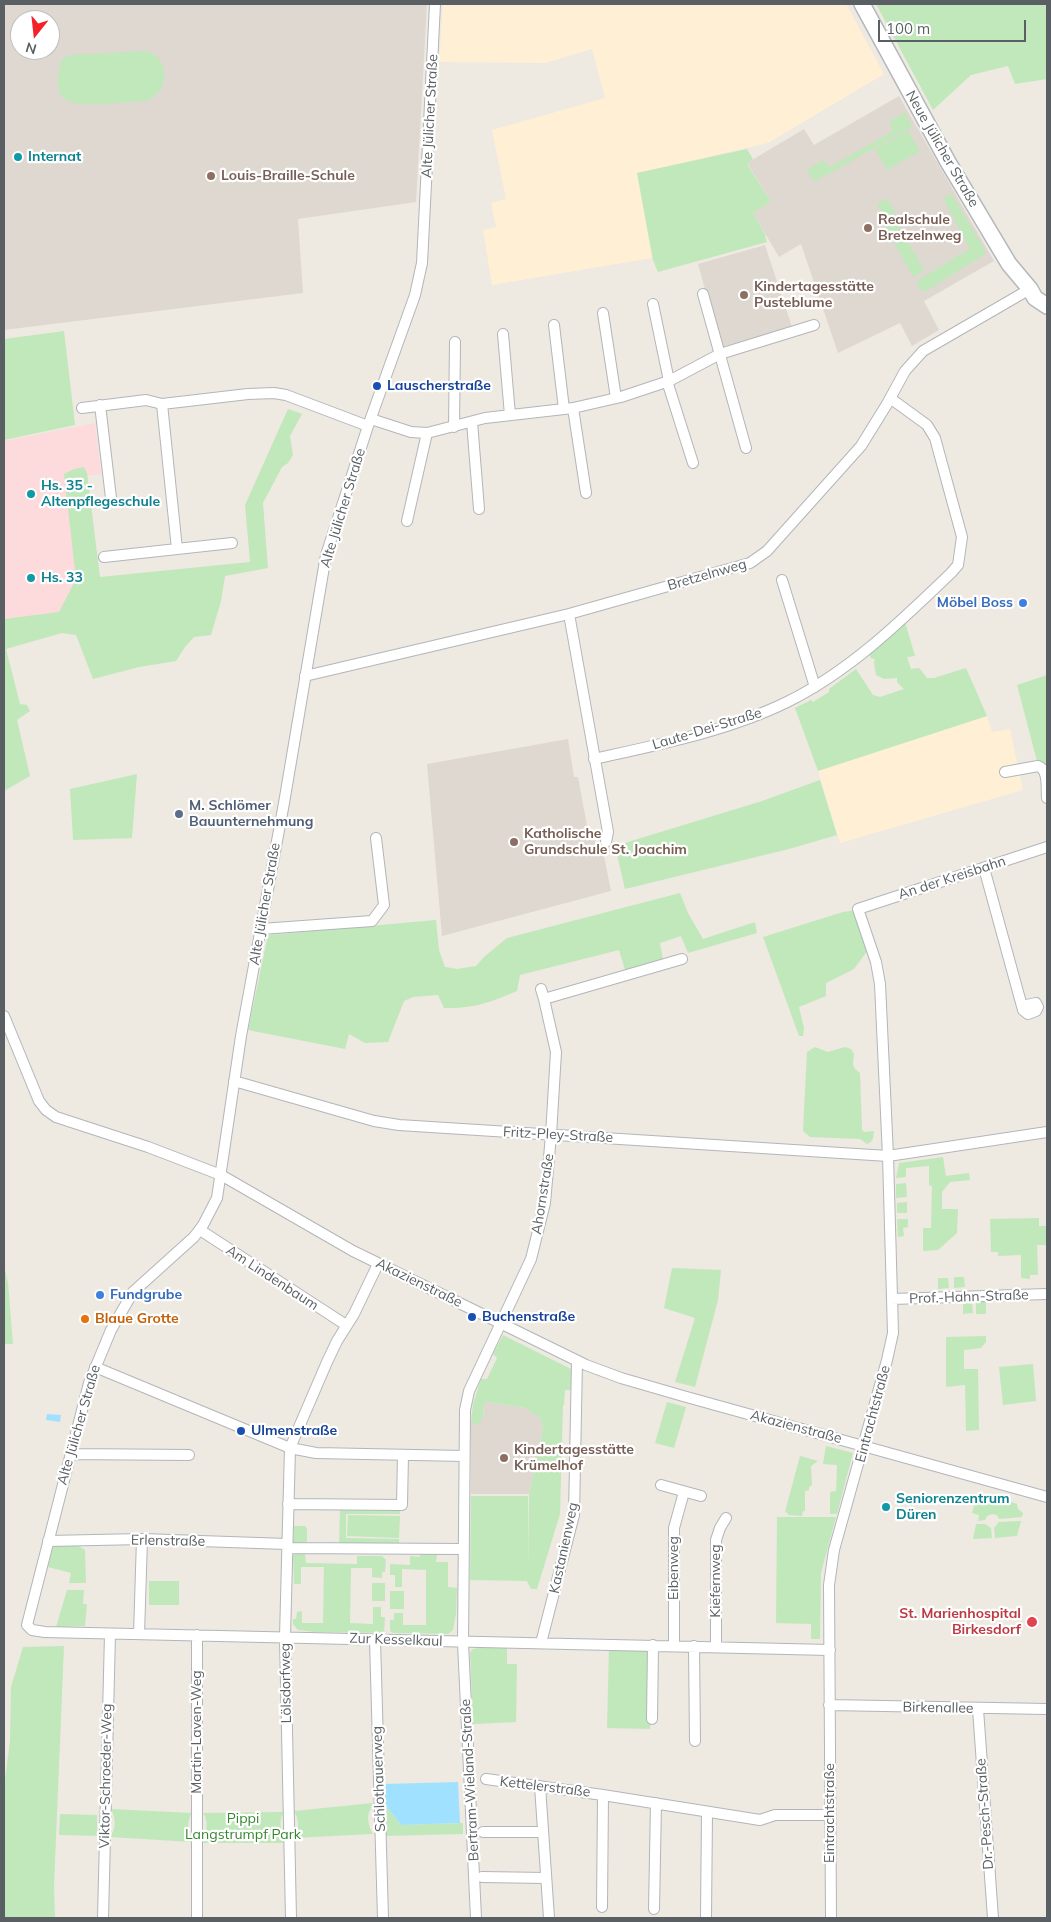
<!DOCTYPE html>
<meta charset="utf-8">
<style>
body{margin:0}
#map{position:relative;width:1051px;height:1922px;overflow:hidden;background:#eee9e1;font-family:Mulish,sans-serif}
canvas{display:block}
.frame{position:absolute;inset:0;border:5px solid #5a5f63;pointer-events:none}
.north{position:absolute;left:10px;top:10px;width:50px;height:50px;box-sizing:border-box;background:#fff;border:1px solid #bdbfc1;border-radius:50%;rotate:196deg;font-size:14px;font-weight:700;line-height:20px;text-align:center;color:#5a5f63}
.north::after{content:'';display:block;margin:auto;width:18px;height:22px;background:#f52028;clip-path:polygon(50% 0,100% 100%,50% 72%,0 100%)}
.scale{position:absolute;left:878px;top:20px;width:148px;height:22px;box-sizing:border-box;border:2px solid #5a5f63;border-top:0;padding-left:6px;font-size:15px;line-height:18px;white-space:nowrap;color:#5a5f63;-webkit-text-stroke:4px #fff;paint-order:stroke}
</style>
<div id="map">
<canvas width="1051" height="1922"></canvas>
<div class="frame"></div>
<div class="north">N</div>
<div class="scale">100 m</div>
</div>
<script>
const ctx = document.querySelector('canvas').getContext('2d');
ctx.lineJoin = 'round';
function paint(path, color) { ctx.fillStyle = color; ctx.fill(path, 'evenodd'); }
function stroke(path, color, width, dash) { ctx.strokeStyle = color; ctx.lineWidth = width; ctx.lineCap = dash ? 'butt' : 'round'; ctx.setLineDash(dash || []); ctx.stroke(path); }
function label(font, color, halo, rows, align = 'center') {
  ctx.font = font + ' Mulish,sans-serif'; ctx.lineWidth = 4.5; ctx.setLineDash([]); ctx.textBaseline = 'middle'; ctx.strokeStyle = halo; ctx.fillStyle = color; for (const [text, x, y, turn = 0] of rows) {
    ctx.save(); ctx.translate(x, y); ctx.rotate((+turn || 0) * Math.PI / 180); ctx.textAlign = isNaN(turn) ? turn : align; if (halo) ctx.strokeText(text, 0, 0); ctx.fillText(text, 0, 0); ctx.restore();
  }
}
paint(new Path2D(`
 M443,4H846L884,74L768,143L637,173L652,258L492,285L483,230L496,227L491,203L506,199L492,130L605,98L592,49L545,63L439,62Z
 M987,716L992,732L1010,729L1023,790L840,843L818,771Z`), '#fff0d5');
paint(new Path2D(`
 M4,4H427L416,202L298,219L303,293L4,330ZM20,20H50V50H20Z
 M899,96L994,261L924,301L939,330L912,346L900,323L838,353L801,244L779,257L753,213L771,202L747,163L804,129L814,145Z
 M765,245L792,327L721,347L698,264Z
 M568,739L574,777H578L587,826L593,833L597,851H603L611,891L442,936L427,764Z
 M488,1402L525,1408L540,1416L543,1430L529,1494H471V1421L478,1424L483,1417L484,1403Z`), '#ded8d0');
paint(new Path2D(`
 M95,423L101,474L71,478L87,612L4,619V441Z`), '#fddbdc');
paint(new Path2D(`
 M876,4H1047V79L1015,84L1008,66L971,75L933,110Z
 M145,51C172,57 170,93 145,101C126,102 81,108 66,100C53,92 59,70 62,59L71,55Z
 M905,112L912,127L814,182L807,170L823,160L830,167L892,132L890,121Z
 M908,131L920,151L887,170L875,149Z
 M747,149L753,159L747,164L771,202L753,213L766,236L765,237L767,242L658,272L653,260L637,173Z
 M947,195H952L985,250V254L928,290L921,291L917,284L918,280L970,249L944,200Z
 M887,198L895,211L893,216L924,270L913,277L881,219L885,217L877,205Z
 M64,331L75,425L4,440V339Z
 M288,409L302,414L290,436L293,455L288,463L282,467L263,503L268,568L225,576L221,601L211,635L194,637L185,647L176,661L139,667L93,679L76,635L62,633L6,649L20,704L27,705L30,711L17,720L30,776L4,791V619L59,612L76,579L64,474L74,469L84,467L87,473L100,577L250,562L245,505Z
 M905,622L915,656L907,657L911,669L919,668L927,678H934L966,668L987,716L818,771L795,708L811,700L813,702L829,692V689L856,669L873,695L880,697L904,689L897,682V678L884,679L876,675L874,663L875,659L871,658L869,654Z
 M1047,675V799L1017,685Z
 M137,774L132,838L73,840L70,789Z
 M820,780L837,835L789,849L625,889L615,846L762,801Z
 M680,893L688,913L703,939L755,922L757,933L688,953L681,936L660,943L663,959L625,970L619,950L520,975L517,991C491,1002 473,1009 444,1008L438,995L413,997L404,1001L388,1042L365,1043L349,1034L345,1049L248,1030L268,935L436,920L439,950L445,967L457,969L476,966L484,957L507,938Z
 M857,910L871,946L854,969L826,983V996L799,1007L804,1028L803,1036H799L763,937L843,912Z
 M815,1047L828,1052L845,1047L851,1049L854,1054C853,1063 851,1067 860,1073L862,1130L864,1132L874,1131C873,1137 874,1142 867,1144L860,1139L810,1137L803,1131L807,1052Z
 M943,1157L946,1176L969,1173L970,1180L950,1182L942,1192V1209H958L957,1233L938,1250L923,1251V1228H931L932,1186L929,1185V1166L906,1168V1177L896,1178L899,1163Z
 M906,1183L907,1197L896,1198V1184Z
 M907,1202V1213H897V1203Z
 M1039,1218V1226H1047V1245H1037L1038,1275H1030V1279L1021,1278V1255L998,1256V1252H991L990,1219Z
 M897,1219H908V1227L903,1228L904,1236L898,1237Z
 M4,1265L8,1283L13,1344H4Z
 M672,1268L721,1270L718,1300L695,1387L675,1382L695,1318L664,1308Z
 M954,1277H964L965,1287L954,1288Z
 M938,1278H948L949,1288L938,1289Z
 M963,1302H972L973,1313L963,1314Z
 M976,1302H986V1314H976Z
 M503,1335L571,1369L572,1390H565L564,1405H563L560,1514L537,1589H531L527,1581L470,1580L471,1496H528V1568L529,1494L543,1430L540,1417L525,1408L488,1402L484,1403L483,1417L478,1425L471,1421L473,1404L481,1379H487L497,1358L493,1354Z
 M986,1336V1342L981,1348L964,1350V1369H978L979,1430L966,1431L965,1385L946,1387V1337Z
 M1033,1364L1036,1401L1003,1405L999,1367Z
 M667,1402L686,1407L674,1448L655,1443Z
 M826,1446L853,1453L837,1514H830V1492L836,1491L837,1465L823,1464Z
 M800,1456L818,1461L811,1466L812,1485L809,1487V1490L805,1491V1511H803L802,1516L788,1515V1513L785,1512Z
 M979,1494L994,1496L1017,1504L1018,1509L1023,1513L1022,1517L999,1519L997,1515L992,1514L987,1516L985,1520L978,1521L979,1515L972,1513L977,1495Z
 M340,1508L400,1509V1514H346V1538L399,1539V1547L339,1545Z
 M348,1515L400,1516L399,1538L347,1536Z
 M777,1517H836L821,1573L820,1639H811V1624L776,1623Z
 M1021,1521L1017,1536L995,1538L994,1528L999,1522Z
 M976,1524H985L991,1528L992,1538L973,1539Z
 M294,1526H305L307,1529V1546L293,1544Z
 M54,1543H74L85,1550L86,1583H69L71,1573L48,1567Z
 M420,1552H448V1555H437L436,1562H448V1587L457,1588L456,1614L453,1630L448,1634L393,1633L390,1631V1620H394V1613H403V1625H426V1570L402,1569V1587H395V1575H390V1564L410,1565V1556L420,1557Z
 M297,1553H305L306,1563L357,1564V1556H382L386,1560L385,1572H382V1578L372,1577V1568H351L350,1623L373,1624V1607H381V1617H385L384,1633L314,1632L298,1630L293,1624V1619H296L297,1612L302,1611V1623H323L324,1567H301V1584H294L293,1555Z
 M149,1581H179V1605H149Z
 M372,1583H385V1601H372Z
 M67,1590H84L83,1604H87L85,1626L56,1627Z
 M390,1591H404V1609H390Z
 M64,1646L54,1886L55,1918H4V1787L10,1741L11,1687L23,1647Z
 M478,1648H507V1664H517L516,1722L473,1724L470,1652L473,1649Z
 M609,1648L651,1649L650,1729L607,1728Z
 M373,1803C372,1806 371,1809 369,1812C367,1818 369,1829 373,1834L294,1838C300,1830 299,1819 294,1811Z
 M386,1806L401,1825L463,1823V1834L384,1836L387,1829Z
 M111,1809L192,1813C185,1824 190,1832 192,1842L110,1837C116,1829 116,1818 111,1809Z
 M284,1812C276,1825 284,1831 284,1843H203C205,1833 210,1823 203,1813Z
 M60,1814L97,1815V1831L100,1836L59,1835Z`), '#c0e8bb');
paint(new Path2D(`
 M47,1414L61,1415L60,1422L46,1420Z
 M458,1782L460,1823L401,1825L386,1806L385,1784Z`), '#a0e1ff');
const street = new Path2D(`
 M435,4L422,263L415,295L368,426L326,555L284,803L241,1036L217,1198L203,1225L194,1237L133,1292L111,1330L89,1383L27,1625L32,1630L45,1632L830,1650
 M703,294L746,448
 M653,304L669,381
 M603,313L616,398
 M554,325L564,409
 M503,334L510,415
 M667,381L693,463
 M162,404L177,549L232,543
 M100,405L111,498
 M82,408L146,400L162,404L248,394L274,393L286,395L368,426
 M573,408L586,493
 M371,419L411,432L427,433L485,418L573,408L621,397L669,381L720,354L814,325
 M472,422L479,509
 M454,427L455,342
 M407,521L427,433
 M104,557L177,549
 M782,580L815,687
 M569,614L608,832L606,842
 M305,676L569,614L750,563L767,551L861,446L887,404L905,371L923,351L1030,289
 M594,759C657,745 728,731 787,702C850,671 901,621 951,573L958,565L962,537L935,438L927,425L890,398
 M1005,772L1038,766C1049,770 1046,787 1047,798
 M984,868L1023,1010L1028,1014L1036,1011L1038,1007L1036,1003L1022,1006
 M261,929L372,921L384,905L376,838
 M541,989L544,999
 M4,1016L39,1101L46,1110L56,1117L148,1147L221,1175L353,1251L586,1365L621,1378L683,1396L1047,1497
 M234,1081L374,1121L399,1125L888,1156L1047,1132
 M200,1230L346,1325
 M892,1299L1047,1294
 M95,1367L290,1448L316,1453L464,1456
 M70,1454L189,1455
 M661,1485L701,1496
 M288,1504L402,1505L403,1455
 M48,1541L142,1539L287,1544
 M287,1548L463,1549
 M139,1634L142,1539
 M197,1635V1918
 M375,1640L383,1918
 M541,1643L574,1515L577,1361
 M674,1646V1528L684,1492
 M694,1646L695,1741
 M716,1647V1540L720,1528L726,1518
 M829,1705L1047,1709
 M978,1709L993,1918
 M652,1719L653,1645
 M486,1779L603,1795L760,1820L775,1815H830
 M540,1786L549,1918
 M483,1832H543
 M482,1877L546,1878
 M602,1907L603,1795
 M654,1909L656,1803
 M103,1918L110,1634
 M291,1918L285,1637L290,1448L327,1362L337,1341L354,1314L378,1264
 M476,1918L463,1643L465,1410L469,1391L531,1259L545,1203L551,1135L556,1052L544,999L682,959
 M706,1918L707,1812
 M831,1918L829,1585L834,1550L887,1360L893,1333L888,1156L880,984L876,962L858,909L1047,847`);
const secondary = new Path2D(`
 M862,4L948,162L1009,264L1030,289L1035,298L1047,306`);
stroke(street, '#b2b6ba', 12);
stroke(secondary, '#b3b8bd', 18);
stroke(street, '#fff', 10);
stroke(secondary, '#fff', 15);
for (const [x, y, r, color] of [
 [18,157,5,"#0f9aa8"],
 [211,176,5,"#8d6e63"],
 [868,228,5,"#8d6e63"],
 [744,295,5,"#8d6e63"],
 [377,386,5,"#1a4fb4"],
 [31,494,5,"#0f9aa8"],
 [31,578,5,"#0f9aa8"],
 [1023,603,5,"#3f7fe0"],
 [179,814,5,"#5c6f8a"],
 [514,842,5,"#8d6e63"],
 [100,1295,5,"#3f7fe0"],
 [472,1317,5,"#1a4fb4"],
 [85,1319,5,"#e8710a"],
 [241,1431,5,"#1a4fb4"],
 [504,1458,5,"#8d6e63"],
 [886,1507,5,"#0f9aa8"],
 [1032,1622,6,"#e0444e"]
]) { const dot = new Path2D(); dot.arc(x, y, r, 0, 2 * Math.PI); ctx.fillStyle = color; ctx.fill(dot); stroke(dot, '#fff', 2); }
label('14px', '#5a5f63', '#fff', [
 ["Alte Jülicher Straße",430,116,-87],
 ["Neue Jülicher Straße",942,149,60],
 ["Alte Jülicher Straße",343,508,-73],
 ["Bretzelnweg",707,575,-16],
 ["Laute-Dei-Straße",707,729,-17],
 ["An der Kreisbahn",952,878,-18],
 ["Alte Jülicher Straße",265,904,-80],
 ["Fritz-Pley-Straße",558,1135,3],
 ["Ahornstraße",543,1194,-81],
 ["Am Lindenbaum",272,1278,33],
 ["Akazienstraße",419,1283,26],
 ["Prof.-Hahn-Straße",969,1297,-2],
 ["Eintrachtstraße",873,1414,-75],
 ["Alte Jülicher Straße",79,1425,-74],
 ["Akazienstraße",796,1427,15],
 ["Erlenstraße",168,1541,1],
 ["Kastanienweg",564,1548,-78],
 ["Eibenweg",674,1568,-90],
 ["Kiefernweg",716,1581,-90],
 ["Zur Kesselkaul",396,1640,2],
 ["Lölsdorfweg",286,1683,-91],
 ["Birkenallee",938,1708,1],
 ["Martin-Laven-Weg",197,1732,-90],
 ["Viktor-Schroeder-Weg",106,1776,-89],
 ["Schlothauerweg",379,1779,-92],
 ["Bertram-Wieland-Straße",470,1780,-93],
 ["Kettelerstraße",545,1787,7],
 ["Eintrachtstraße",830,1813,-90],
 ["Dr.-Pesch-Straße",985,1814,-94]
]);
label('bold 14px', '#0d838f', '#fff', [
 ["Internat",28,157],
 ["Hs. 35 -",41,486],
 ["Altenpflegeschule",41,502],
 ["Hs. 33",41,578],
 ["Seniorenzentrum",896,1499],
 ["Düren",896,1515]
], 'left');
label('bold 14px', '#785e54', '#fff', [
 ["Louis-Braille-Schule",221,176],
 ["Realschule",878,220],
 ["Bretzelnweg",878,236],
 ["Kindertagesstätte",754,287],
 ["Pusteblume",754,303],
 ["Katholische",524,834],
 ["Grundschule St. Joachim",524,850],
 ["Kindertagesstätte",514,1450],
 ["Krümelhof",514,1466]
], 'left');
label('bold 14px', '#164399', '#fff', [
 ["Lauscherstraße",387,386],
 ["Buchenstraße",482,1317],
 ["Ulmenstraße",251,1431]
], 'left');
label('bold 14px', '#366cbe', '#fff', [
 ["Möbel Boss",1013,603],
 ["Fundgrube",110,1295,"left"]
], 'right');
label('bold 14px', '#4e5e75', '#fff', [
 ["M. Schlömer",189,806],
 ["Bauunternehmung",189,822]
], 'left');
label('bold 14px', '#c56008', '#fff', [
 ["Blaue Grotte",95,1319]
], 'left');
label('bold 14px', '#be3a42', '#fff', [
 ["St. Marienhospital",1021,1614],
 ["Birkesdorf",1021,1630]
], 'right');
label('14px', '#35862e', '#fff', [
 ["Pippi",243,1819],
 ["Langstrumpf Park",243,1835]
]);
</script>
